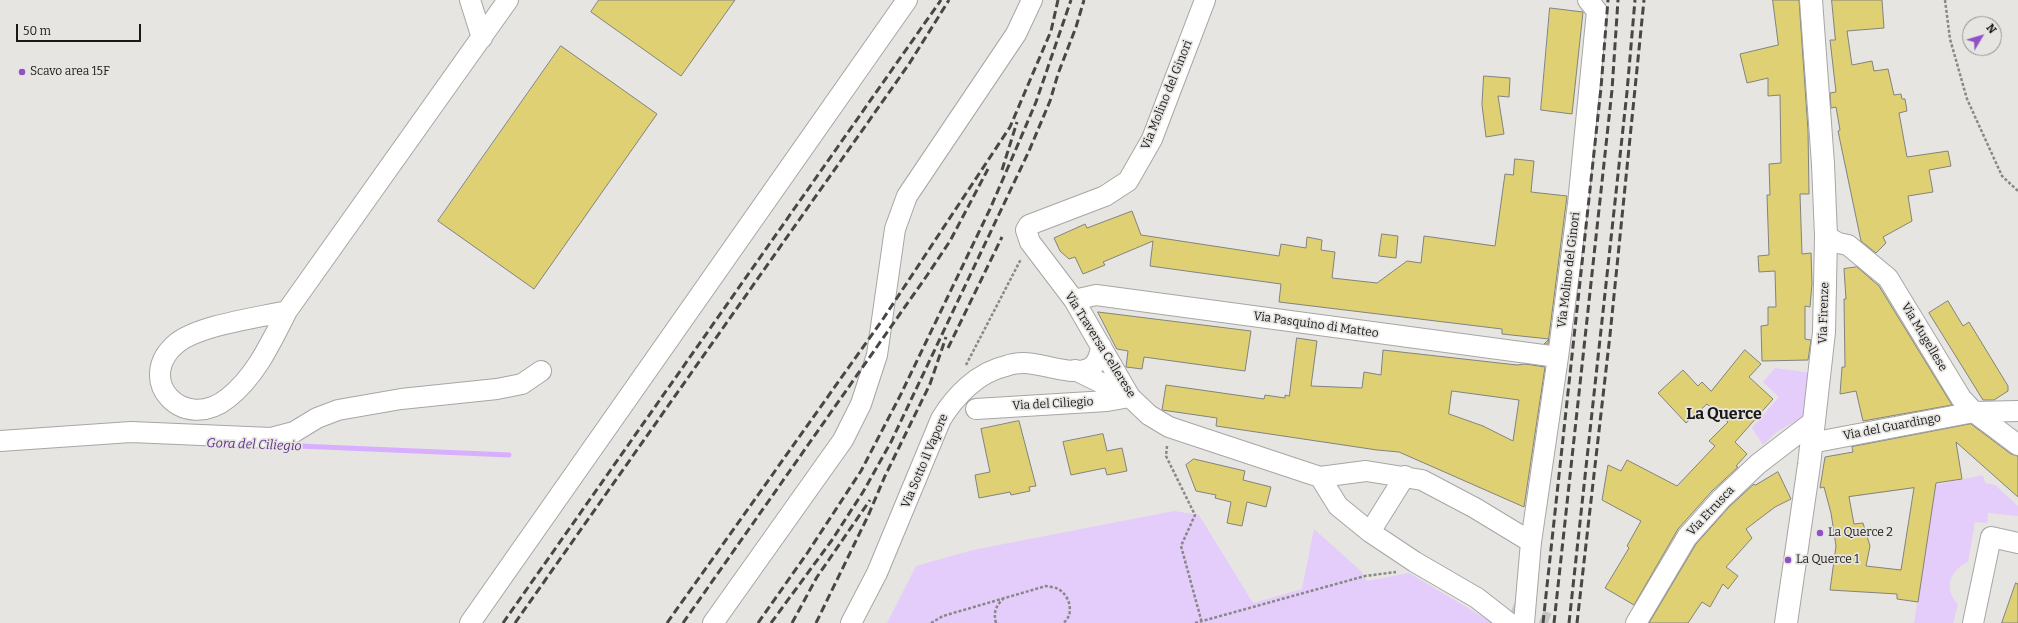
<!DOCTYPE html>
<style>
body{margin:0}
#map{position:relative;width:2018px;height:623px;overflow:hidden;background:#e6e5e2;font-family:Bitter,serif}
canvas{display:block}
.north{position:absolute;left:1962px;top:16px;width:40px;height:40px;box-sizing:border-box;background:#e6e5e2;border:1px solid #949391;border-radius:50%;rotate:52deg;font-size:11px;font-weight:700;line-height:16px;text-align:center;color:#1a1918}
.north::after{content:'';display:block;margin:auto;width:14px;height:18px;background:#9250c5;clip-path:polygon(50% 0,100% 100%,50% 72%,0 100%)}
.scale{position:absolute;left:16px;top:24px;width:125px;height:18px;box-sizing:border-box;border:2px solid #1a1918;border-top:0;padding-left:5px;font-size:12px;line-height:14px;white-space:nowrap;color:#1a1918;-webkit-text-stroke:3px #e6e5e2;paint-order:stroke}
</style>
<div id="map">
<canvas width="2018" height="623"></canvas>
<div class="north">N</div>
<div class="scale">50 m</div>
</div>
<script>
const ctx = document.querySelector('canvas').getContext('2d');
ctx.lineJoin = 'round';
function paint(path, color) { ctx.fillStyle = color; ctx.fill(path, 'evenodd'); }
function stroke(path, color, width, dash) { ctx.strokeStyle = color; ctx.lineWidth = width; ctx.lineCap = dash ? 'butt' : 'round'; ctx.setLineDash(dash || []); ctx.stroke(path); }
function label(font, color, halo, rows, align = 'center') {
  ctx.font = font + ' Bitter,serif'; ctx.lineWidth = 3.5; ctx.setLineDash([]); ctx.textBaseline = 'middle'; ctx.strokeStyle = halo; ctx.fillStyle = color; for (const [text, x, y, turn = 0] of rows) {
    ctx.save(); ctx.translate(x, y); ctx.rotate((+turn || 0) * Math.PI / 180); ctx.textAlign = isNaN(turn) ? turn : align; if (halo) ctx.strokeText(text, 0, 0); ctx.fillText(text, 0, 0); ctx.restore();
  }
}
paint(new Path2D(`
 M1775,368L1812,373L1810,397L1803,417L1778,431L1763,445L1752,428L1779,397L1763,382Z
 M1983,475L1985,483L1995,485L2018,506V516L1988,513L1987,523L1975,522L1968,562C1950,570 1943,589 1958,604L1953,623H1914L1936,485Z
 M1174,511L1199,515L1253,603L1302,589L1314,529L1361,571L1367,581L1409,573L1493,623H887L916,566L973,550Z`), '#e4ccfb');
stroke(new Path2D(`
 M276,445L509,455`), '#d8affe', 5);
const building = new Path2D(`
 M599,0H735L681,76L591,12Z
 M1773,0H1799L1808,130L1809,194H1800L1802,254L1811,253L1812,284L1810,307L1805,306V339L1811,340L1808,360L1762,361L1761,326L1768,325V307H1776L1775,271L1759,272L1758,256L1769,255L1767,195H1770L1769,164L1781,163L1780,95L1768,96V78L1747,83L1740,54L1778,45Z
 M1832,0H1882L1884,28L1847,31L1852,65L1872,61L1874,71L1888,69L1894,95L1901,94L1902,99H1905L1907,111L1899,113L1907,157L1948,151L1951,166L1929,170L1933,192L1908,196L1912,221L1883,237L1886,243L1876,253L1861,241L1838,131L1840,130L1836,107L1831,108L1830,93L1836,92L1830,40H1835Z
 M1550,8L1583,12L1572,114L1541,110Z
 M561,46L657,114L534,289L438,221Z
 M1484,76L1510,78L1509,97L1498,96L1504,134L1486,137L1482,105Z
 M1515,159L1534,161L1531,192L1567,196L1548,344H1544L1549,339L1502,334V329L1279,302L1281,284L1150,266L1153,241L1103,262L1105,265L1083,274L1075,257L1069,259L1060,251L1054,238L1085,224L1087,228L1132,211L1141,235L1279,256L1281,244L1306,248L1307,237L1322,240L1321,250L1335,252L1332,278L1377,283L1407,261L1421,263L1424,236L1495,246L1505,174L1513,175Z
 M1382,234L1398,236L1396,258L1379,256Z
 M1857,267L1879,286L1952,405L1863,421L1856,391L1840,394L1842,367H1845L1844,299H1846L1844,269Z
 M1948,301L1963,326L1969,322L2008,386V391L1994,400H1983L1929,313Z
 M1098,312L1251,331L1245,371L1144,357L1142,369L1126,367L1128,351L1117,349Z
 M1297,338L1317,341L1311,386L1362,388L1364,372L1381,375L1383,350L1517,365L1525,364L1545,367L1524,507L1399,452L1377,450L1216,426L1217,418L1162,410L1166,385L1264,399L1265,395L1285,398V395L1289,396ZM1452,391L1519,400L1513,441L1483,426L1449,414Z
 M1745,350L1761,364L1749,377L1773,399L1735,442L1747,454L1736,466L1738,467L1712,491L1678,529L1634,605L1605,588L1629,548L1627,546L1641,521L1602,500L1608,465L1621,471L1627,460L1677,486L1715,446L1709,441L1728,422L1707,404L1686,423L1658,393L1683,370L1698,386L1702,382L1711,391Z
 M1019,421L1036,486L1029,487L1030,491L1011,495L1010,492L979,498L975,475L990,472L981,429Z
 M1971,424L2011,454L2018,456V497L1956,442L1962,479L1936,483L1918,602L1897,599V594L1830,590L1836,546L1831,513L1824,487L1820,488L1825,457L1853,452L1852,447ZM1914,488L1901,570L1866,566L1870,546L1863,523L1854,524L1849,497Z
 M1103,434L1107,451L1122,448L1127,471L1107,475L1105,468L1071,475L1063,442Z
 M1194,459L1245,471L1243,480L1271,487L1266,507L1247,502L1242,526L1227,523L1231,502L1215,498L1216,495L1196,491L1186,465Z
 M1778,472L1791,499L1775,507L1746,529L1752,538L1726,567L1738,576L1728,589L1723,584L1710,607L1702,602L1688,623H1649L1696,544L1729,507L1754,484L1755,485Z
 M2016,583L2018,584V623H2002Z`);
paint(building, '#ded073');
stroke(building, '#82827f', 1);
stroke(new Path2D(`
 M1512,609L1548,623`), '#c7c6c4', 20, [20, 10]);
const minor = new Path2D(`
 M470,0L482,38
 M1205,0L1152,139L1128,181L1105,196L1029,225L1026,230L1030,242L1074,300L1130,397L1149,415L1169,427L1320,477L1366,471L1422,480L1475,508L1531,542
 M1826,236L1838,243L1848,245L1888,278L1961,398L1974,412L2018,445
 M1074,300L1096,295L1558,357
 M287,311C257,318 200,325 177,343C133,379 183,434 228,398C256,376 271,342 287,311L508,0
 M1075,370L1130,397
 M976,409L1107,401L1130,397
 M0,441L131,432L271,438L294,432L317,418L338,410L401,399L497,389L522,384L541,371
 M1811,443L1974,412L2018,411
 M1320,477L1338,506L1370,532L1415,562L1477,598L1509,623
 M1370,532L1405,476
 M470,623L907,0
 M713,623L843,440L861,404L877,355L895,229L907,196L1016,34L1032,0
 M851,623L877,573L941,419C955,396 978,372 1006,366C1011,364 1018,363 1024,363C1042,363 1071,376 1088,369C1098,365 1100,355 1101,346
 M1524,623L1531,542L1558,357L1578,204L1597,11L1588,0
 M1636,623L1687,537L1721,499L1758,464L1814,421
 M1973,623L1991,537L2018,543`);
const major = new Path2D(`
 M1786,623L1809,465L1824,332L1826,236L1823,164L1811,0`);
stroke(minor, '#a7a6a4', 22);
stroke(major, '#a7a6a4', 24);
stroke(new Path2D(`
 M1945,0L1950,39L1967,99L2002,176L2018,191
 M966,365L1021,259
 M1167,446L1166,456L1195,515L1181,546L1202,623
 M931,623L943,616L1046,586C1050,587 1055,587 1058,589C1070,595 1075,615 1063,623
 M996,623C993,612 996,606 1003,599
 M1195,623L1365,576L1396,572`), '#898886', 2.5, [3, 2]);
stroke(minor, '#fff', 20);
stroke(major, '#fff', 22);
stroke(new Path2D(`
 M1002,170L1017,122
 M948,348L1002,237
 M503,623L941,0
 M515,623L909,64L949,0
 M667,623L883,319L1010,127L1051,31L1058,0
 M683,623L928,274L950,241L988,169
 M758,623L808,552L861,471L901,394L990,209L1019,142L1036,102L1071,0
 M771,623L832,540L863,492L891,442L1029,151L1050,101L1058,74L1076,27L1084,0
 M792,623L817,577L870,500
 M816,623L868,516L885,476L930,384L946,337
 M1543,623L1601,88L1608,0
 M1554,623L1612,90L1618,0
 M1569,623L1627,92L1635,0
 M1577,623L1610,335L1644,0`), '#484746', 3, [8, 4]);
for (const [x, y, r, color] of [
 [22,72,4,"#9250c5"],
 [1820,533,4,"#9250c5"],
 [1788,560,4,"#9250c5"]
]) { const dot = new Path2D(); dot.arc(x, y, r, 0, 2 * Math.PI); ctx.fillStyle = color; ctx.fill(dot); stroke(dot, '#e6e5e2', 1.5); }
label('12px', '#1a1918', '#e6e5e2', [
 ["Scavo area 15F",30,72],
 ["La Querce 2",1828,533],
 ["La Querce 1",1796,560]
], 'left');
label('12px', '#1a1918', '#e6e5e2', [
 ["Via Molino del Ginori",1167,95,-68],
 ["Via Molino del Ginori",1569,270,-83],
 ["Via Firenze",1824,313,-88],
 ["Via Pasquino di Matteo",1316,325,8],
 ["Via Mugellese",1924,337,59],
 ["Via Traversa Cellerese",1100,345,58],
 ["Via del Ciliegio",1053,404,-3],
 ["Via del Guardingo",1892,427,-11],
 ["Via Sotto il Vapore",925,461,-67],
 ["Via Etrusca",1711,511,-47]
]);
label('italic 13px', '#64318a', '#e6e5e2', [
 ["Gora del Ciliegio",254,445,2]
]);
label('bold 16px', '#1a1918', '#e6e5e2', [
 ["La Querce",1724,415]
]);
</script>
